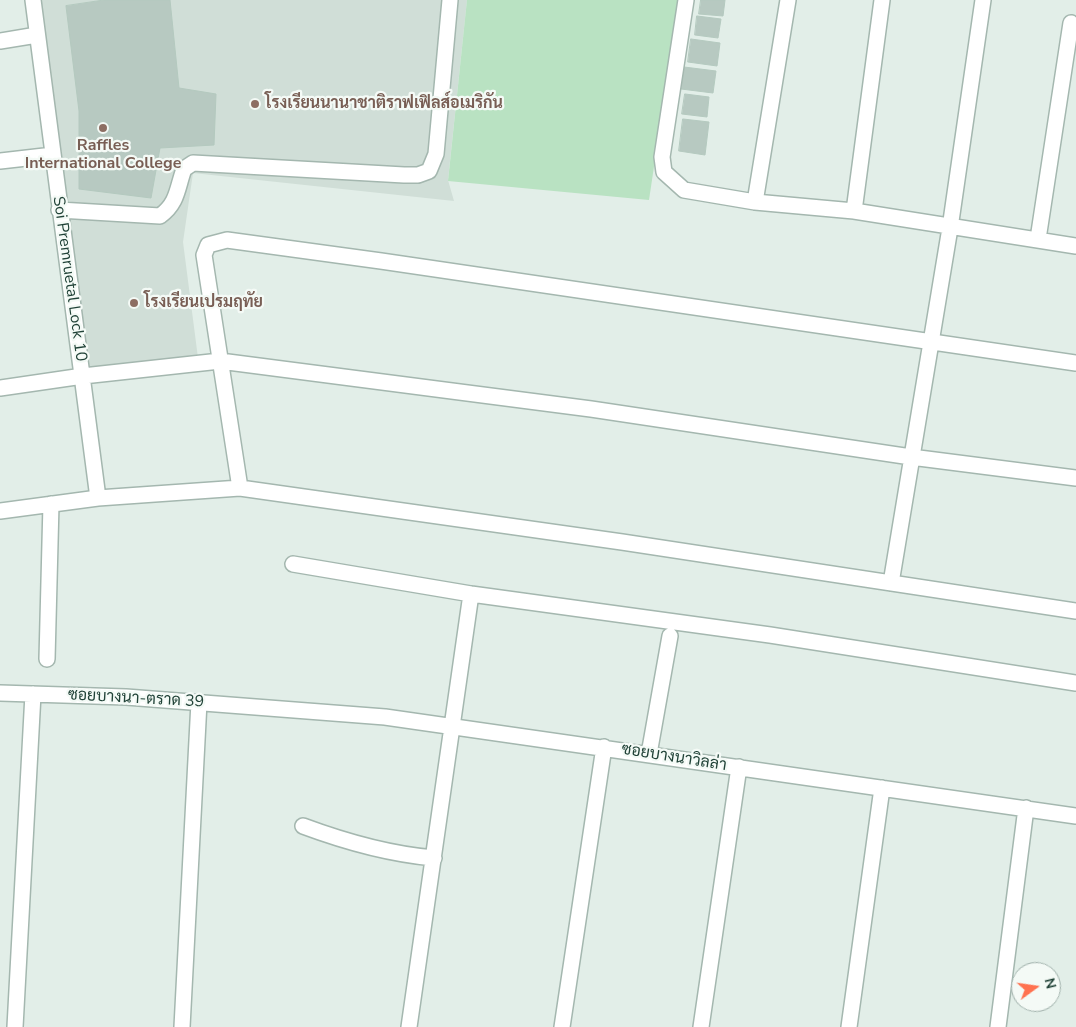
<!DOCTYPE html>
<meta charset="utf-8">
<style>
body{margin:0}
#map{position:relative;width:1076px;height:1027px;overflow:hidden;background:#e2eee8;font-family:"Nunito Sans",sans-serif}
canvas{display:block}
.north{position:absolute;left:1011px;top:962px;width:50px;height:50px;box-sizing:border-box;background:#f4faf6;border:1px solid #9fb0aa;border-radius:50%;rotate:76deg;font-size:14px;font-weight:700;line-height:20px;text-align:center;color:#204237}
.north::after{content:'';display:block;margin:auto;width:18px;height:22px;background:#ff7250;clip-path:polygon(50% 0,100% 100%,50% 72%,0 100%)}
</style>
<div id="map">
<canvas width="1076" height="1027"></canvas>
<div class="north">N</div>
</div>
<script>
const ctx = document.querySelector('canvas').getContext('2d');
ctx.lineJoin = 'round';
function paint(path, color) { ctx.fillStyle = color; ctx.fill(path, 'evenodd'); }
function stroke(path, color, width, dash) { ctx.strokeStyle = color; ctx.lineWidth = width; ctx.lineCap = dash ? 'butt' : 'round'; ctx.setLineDash(dash || []); ctx.stroke(path); }
function label(font, color, halo, rows, align = 'center') {
  ctx.font = font + ' "Nunito Sans",Sarabun,sans-serif'; ctx.lineWidth = 4.5; ctx.setLineDash([]); ctx.textBaseline = 'middle'; ctx.strokeStyle = halo; ctx.fillStyle = color; for (const [text, x, y, turn = 0] of rows) {
    ctx.save(); ctx.translate(x, y); ctx.rotate((+turn || 0) * Math.PI / 180); ctx.textAlign = isNaN(turn) ? turn : align; if (halo) ctx.strokeText(text, 0, 0); ctx.fillText(text, 0, 0); ctx.restore();
  }
}
paint(new Path2D(`
 M41,0H467L448,180L454,201L193,173L183,242L198,358L83,376L74,249Z`), '#d0ded7');
paint(new Path2D(`
 M467,0H679L649,200L448,181Z`), '#b9e2c2');
const building = new Path2D(`
 M104,0H170L179,88L216,94L214,145L160,148L151,198L79,189V111L66,6Z
 M701,0H725L723,16L699,14Z
 M697,16L721,19L718,38L695,35Z
 M691,39L720,43L717,66L688,62Z
 M684,67L716,71L713,93L681,89Z
 M685,94L709,97L707,117L682,114Z
 M683,119L709,122L705,155L679,151Z`);
paint(building, '#b7c9c1');
stroke(building, '#b4c9bf', 1);
const minor = new Path2D(`
 M33,0L98,498
 M686,0L662,157L664,172L684,190L755,202L854,211L1076,246
 M0,41L37,35
 M0,161L53,155
 M755,202L788,0
 M59,210L160,216C178,203 177,188 184,169L193,163L404,175H418L429,171L436,154L450,0
 M854,211L882,0
 M1038,239L1071,23
 M0,388L83,376L220,361L591,409L911,457L1076,478
 M240,488L204,255L208,245L227,240L381,261L1076,363
 M0,511L98,498L240,488L622,542L1076,611
 M293,564L471,594L770,635L1076,683
 M891,583L950,228L983,0
 M47,659L51,504
 M0,693L126,697L385,717L1076,816
 M649,754L670,636
 M303,826C346,842 388,854 434,858
 M15,1027L33,694
 M182,1027L199,702
 M409,1027L471,594
 M562,1027L604,747
 M701,1027L739,767
 M849,1027L882,788
 M998,1027L1026,808`);
stroke(minor, '#a4b7af', 18);
stroke(minor, '#fff', 15);
for (const [x, y, r, color] of [
 [255,104,5,"#8d6e63"],
 [103,128,5,"#8d6e63"],
 [134,303,5,"#8d6e63"]
]) { const dot = new Path2D(); dot.arc(x, y, r, 0, 2 * Math.PI); ctx.fillStyle = color; ctx.fill(dot); stroke(dot, '#f4faf6', 2); }
label('bold 16px', '#785e54', '#f4faf6', [
 ["โรงเรียนนานาชาติราฟเฟิลส์อเมริกัน",265,104],
 ["Raffles",103,146,"center"],
 ["International College",103,164,"center"],
 ["โรงเรียนเปรมฤทัย",144,303]
], 'left');
label('16px', '#204237', '#f4faf6', [
 ["Soi Premruetal Lock 10",69,279,82],
 ["ซอยบางนา-ตราด 39",136,699,3],
 ["ซอยบางนาวิลล่า",674,758,9]
]);
</script>
